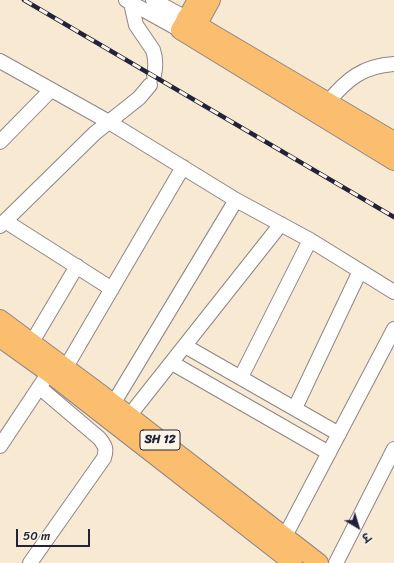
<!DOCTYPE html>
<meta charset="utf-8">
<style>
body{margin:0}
#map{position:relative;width:394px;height:563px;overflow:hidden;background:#f8e9d3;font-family:Sriracha,"Playpen Sans Deva",sans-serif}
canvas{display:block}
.north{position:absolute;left:338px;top:507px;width:40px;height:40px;-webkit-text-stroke:3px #fcf5e5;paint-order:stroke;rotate:142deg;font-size:11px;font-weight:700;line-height:16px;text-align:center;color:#22223b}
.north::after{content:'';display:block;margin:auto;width:14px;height:18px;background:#22223b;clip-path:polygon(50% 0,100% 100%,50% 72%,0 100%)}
.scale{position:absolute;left:16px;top:529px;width:74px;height:18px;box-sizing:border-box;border:2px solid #22223b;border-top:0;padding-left:5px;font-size:12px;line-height:14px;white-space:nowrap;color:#22223b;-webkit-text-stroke:3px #fcf5e5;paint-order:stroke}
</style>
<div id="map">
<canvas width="394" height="563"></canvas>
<div class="north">उ</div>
<div class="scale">50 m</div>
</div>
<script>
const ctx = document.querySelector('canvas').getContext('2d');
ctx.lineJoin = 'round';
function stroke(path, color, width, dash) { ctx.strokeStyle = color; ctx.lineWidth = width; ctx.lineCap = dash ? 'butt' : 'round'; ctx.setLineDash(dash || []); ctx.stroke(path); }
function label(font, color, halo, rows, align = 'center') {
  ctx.font = font + ' Sriracha,sans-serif'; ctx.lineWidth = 3; ctx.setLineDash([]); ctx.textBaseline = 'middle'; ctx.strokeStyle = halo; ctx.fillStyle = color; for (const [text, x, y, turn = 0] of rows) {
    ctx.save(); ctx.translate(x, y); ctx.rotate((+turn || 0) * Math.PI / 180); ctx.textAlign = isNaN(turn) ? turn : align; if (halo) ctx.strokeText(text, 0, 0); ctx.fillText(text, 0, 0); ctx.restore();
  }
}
const minor = new Path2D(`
 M126,0L180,30
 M153,0L186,18
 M131,3L136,25L153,50C156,59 156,66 154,75
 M0,61L109,122L236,200L310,240L394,292
 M328,102C347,79 363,66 394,64
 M0,142L51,90
 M5,221L112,289
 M0,226L95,133L139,98L150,85
 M32,342L77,266
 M185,346L339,434
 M172,363L329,453
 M66,367L183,167
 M241,377L310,240
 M113,404L236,200
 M295,408L360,271
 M129,416L281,224
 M0,446L44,380
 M285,536L394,329
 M30,563L104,458C107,449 105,445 99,438L39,387
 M336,563L394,449`);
const major = new Path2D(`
 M197,0L180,30L394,161
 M186,18L394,141
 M192,34L211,0
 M0,319L101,394L319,563
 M0,338L49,373L293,563`);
stroke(minor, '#8d8687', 16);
stroke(major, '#8d8687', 20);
stroke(minor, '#fff', 14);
stroke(major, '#fbbe6e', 18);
const rail = new Path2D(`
 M24,0L394,217`);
stroke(rail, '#22223b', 4.5);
stroke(rail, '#fcf5e5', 3, [9]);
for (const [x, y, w] of [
 [160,440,40]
]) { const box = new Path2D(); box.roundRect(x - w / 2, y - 10, w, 20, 3); ctx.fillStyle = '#fcf5e5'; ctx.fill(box); stroke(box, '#22223b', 1); }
label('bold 12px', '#22223b', null, [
 ["SH 12",160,440]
]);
</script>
